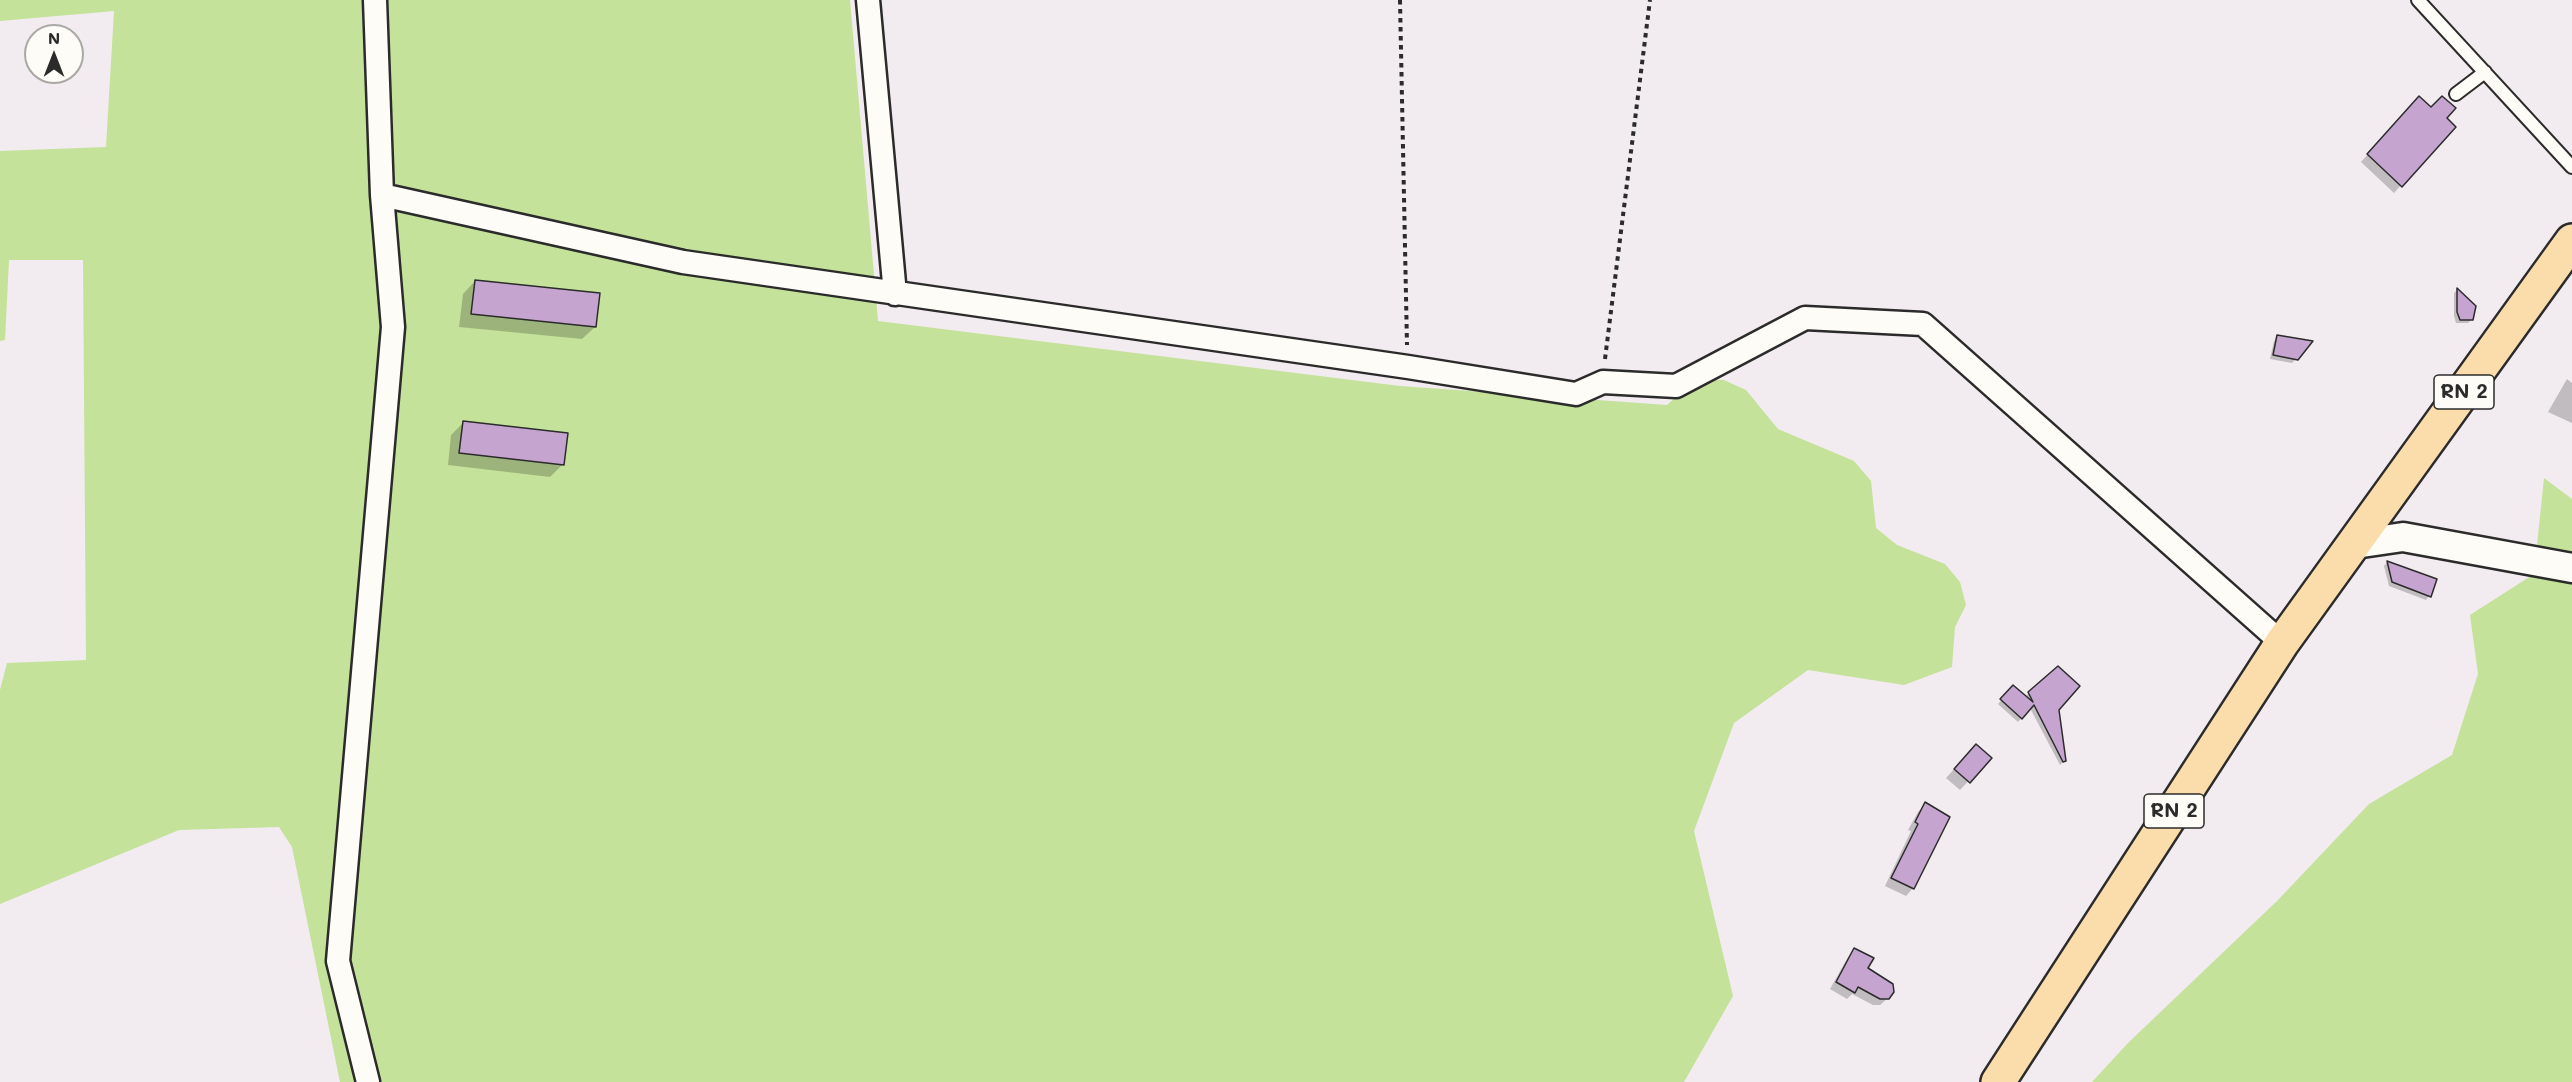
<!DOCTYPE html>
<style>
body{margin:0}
#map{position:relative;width:2572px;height:1082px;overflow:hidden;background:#f2ebef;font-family:Mali,sans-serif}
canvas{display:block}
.north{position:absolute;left:24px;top:24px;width:60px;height:60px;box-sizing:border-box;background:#fdfcf7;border:2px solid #a9a8a5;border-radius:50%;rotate:0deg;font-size:16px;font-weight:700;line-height:24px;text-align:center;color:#2b2b2b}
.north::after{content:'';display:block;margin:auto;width:21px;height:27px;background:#2b2b2b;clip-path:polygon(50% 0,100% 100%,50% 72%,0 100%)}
</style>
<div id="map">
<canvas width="2572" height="1082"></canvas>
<div class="north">N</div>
</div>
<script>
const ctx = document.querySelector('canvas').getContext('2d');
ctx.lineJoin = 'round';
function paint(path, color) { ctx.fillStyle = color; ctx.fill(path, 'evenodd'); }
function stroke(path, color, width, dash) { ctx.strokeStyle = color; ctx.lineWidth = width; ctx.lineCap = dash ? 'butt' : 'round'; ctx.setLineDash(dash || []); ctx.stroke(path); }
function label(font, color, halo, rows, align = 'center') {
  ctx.font = font + ' Mali,sans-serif'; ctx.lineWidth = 6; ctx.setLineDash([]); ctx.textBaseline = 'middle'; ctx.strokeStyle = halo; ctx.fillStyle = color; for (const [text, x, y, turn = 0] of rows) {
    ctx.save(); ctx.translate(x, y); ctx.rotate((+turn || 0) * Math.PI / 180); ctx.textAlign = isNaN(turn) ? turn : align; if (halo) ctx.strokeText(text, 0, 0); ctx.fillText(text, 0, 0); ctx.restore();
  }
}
paint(new Path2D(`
 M0,0H850L878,321L1400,386L1667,405L1697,379L1724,380L1746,390L1778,429L1854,461L1871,481L1876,528L1897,545L1945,564L1960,582L1966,605L1955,627L1952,667L1904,685L1808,670L1734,723L1694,831L1733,996L1684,1082H340L292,847L279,827L179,830L0,904V690L7,663L86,660L83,260H9L5,340L0,341V151L106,147L114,11L0,21Z
 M2544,478L2572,499V1082H2092L2128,1043L2277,901L2369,804L2452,755L2478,674L2470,615L2534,574Z`), '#c4e29a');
paint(new Path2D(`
 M2412,105L2431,109L2445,118L2401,185L2394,193L2361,162Z
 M475,281L595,327L582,339L459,327L463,294Z
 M2457,290L2472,319L2468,323H2456L2454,316V293Z
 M2278,337L2296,359L2292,363L2270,359L2274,341Z
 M2567,379L2572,383V423L2548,412Z
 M464,422L563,464L550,477L448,465L451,435Z
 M2387,562L2436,580L2429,596L2426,600L2389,586L2384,566Z
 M2013,687L2025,697L2029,693L2058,710L2064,761L2060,765L2030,708L2018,722L1998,704Z
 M1968,754L1990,758L1960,790L1946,778Z
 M1925,804L1913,888L1906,896L1885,886L1911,831L1908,830L1918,812Z
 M1855,950L1888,998L1880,1005H1873L1852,994L1847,999L1830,989L1848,957Z`), '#0003');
const building = new Path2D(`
 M2419,96L2431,107L2442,96L2456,108L2447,118L2456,127L2402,187L2367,154Z
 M475,280L600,293L596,327L471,314Z
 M2457,288L2476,306L2473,320H2460L2457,312Z
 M2277,335L2313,341L2298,360L2273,355Z
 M463,421L568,433L564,465L459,453Z
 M2387,561L2437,579L2431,597L2392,582Z
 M2058,666L2080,686L2059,710L2066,761L2063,762L2034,705L2022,719L2000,699L2013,685L2033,702L2028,692Z
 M1976,744L1992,758L1970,783L1954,769Z
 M1925,802L1950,817L1914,889L1891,878L1918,824L1915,822Z
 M1854,948L1874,958L1868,968L1893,984L1894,992L1889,999H1880L1858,987L1855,993L1836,982Z`);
paint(building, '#c5a5d0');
stroke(building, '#2b2b2b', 1.5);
const service = new Path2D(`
 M2418,0L2572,167
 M2456,94L2485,72`);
const minor = new Path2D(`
 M868,0L895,294
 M382,195L683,262L1408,367L1576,394L1603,382L1676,386L1805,318L1923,324L2282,643
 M368,1082L338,961L393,327L382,195L375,0`);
const tertiary = new Path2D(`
 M2355,544L2403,537L2572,568`);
const primary = new Path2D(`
 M1998,1082L2282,643L2572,241`);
stroke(service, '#2b2b2b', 16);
stroke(minor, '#2b2b2b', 27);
stroke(tertiary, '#2b2b2b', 33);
stroke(primary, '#2b2b2b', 38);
stroke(new Path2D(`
 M1400,0L1407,345
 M1605,359L1650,0`), '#2b2b2b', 4, [4.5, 4.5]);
stroke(service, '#fdfcf7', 12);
stroke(minor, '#fdfcf7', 22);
stroke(tertiary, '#fdfcf7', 28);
stroke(primary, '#faddab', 33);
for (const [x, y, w] of [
 [2464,392,60],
 [2174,811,60]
]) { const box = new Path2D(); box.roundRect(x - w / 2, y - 17, w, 34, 4.5); ctx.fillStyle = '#fdfcf7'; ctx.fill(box); stroke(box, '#2b2b2b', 1.5); }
label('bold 20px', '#2b2b2b', null, [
 ["RN 2",2464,392],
 ["RN 2",2174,811]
]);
</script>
